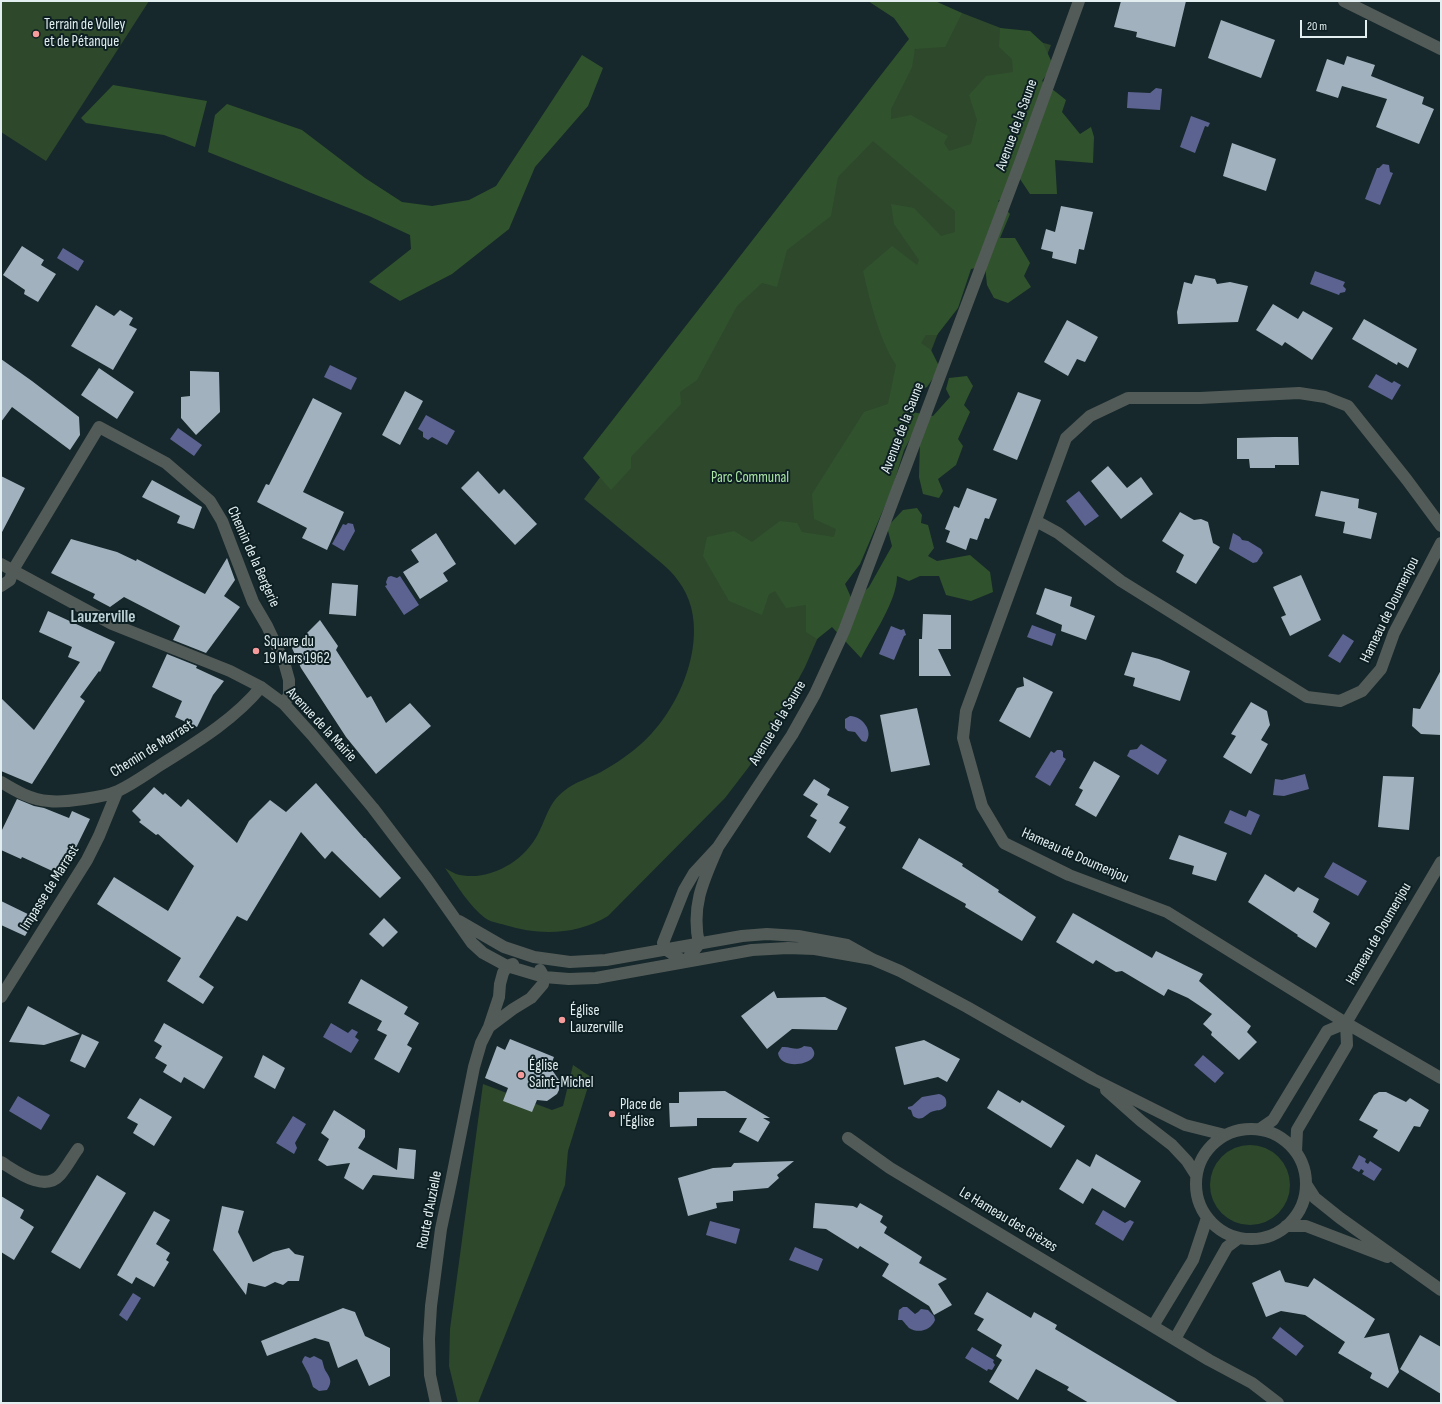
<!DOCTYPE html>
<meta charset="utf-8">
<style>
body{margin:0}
#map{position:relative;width:1442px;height:1404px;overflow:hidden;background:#16282b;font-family:"Sofia Sans Condensed",sans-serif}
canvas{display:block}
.frame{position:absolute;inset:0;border:2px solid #e2eef0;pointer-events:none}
.scale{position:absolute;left:1300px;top:20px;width:67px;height:18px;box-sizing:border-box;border:2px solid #e2eef0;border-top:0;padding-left:5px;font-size:12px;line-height:14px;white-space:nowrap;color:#e2eef0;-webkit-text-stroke:3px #0d1f22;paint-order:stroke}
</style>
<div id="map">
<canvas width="1442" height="1404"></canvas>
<div class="frame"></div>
<div class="scale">20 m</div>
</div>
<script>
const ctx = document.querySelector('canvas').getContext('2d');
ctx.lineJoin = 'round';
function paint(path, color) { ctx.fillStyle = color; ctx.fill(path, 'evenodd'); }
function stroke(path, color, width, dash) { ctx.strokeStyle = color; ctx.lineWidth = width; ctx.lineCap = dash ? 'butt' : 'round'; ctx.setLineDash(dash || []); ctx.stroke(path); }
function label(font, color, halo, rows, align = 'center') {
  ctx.font = font + ' "Sofia Sans Condensed",sans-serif'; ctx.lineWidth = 4; ctx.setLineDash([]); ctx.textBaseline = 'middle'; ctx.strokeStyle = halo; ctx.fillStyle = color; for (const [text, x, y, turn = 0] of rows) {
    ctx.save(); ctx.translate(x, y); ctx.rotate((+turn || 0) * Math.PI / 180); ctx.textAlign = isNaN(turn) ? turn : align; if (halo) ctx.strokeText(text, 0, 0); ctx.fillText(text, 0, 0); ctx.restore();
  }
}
paint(new Path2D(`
 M1,1H149L46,161L1,132Z
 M942,13H962L1029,39L1051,45L826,619L805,667L760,751L748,768L725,798L608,916C576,935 540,936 505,925C499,923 490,922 485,918C470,907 456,884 445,868C448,870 452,872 456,874C487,883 524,862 538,834C546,819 549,802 564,791C575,782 589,778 601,772C613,765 624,758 634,750C673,720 704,656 691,607C686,588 674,573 659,561L584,499Z
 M573,1065L591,1077L568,1151L565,1185L478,1403H458L449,1366L450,1329L483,1084L552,1110L563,1106Z
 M1210 1185a40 40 0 1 1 80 0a40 40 0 1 1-80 0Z`), '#2e482b');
paint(new Path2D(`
 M868,1H935L962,13L945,47L915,49L912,67L891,109V119L911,115L948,136L944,143L949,151L971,144L977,120L969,95L986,76L1013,72L1012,59L999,47L1000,28L1030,31L1043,43L1053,65L1042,81L1066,100L1062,112L1080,134L1091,127L1094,137L1093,163L1055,160L1057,194H1030L1020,179L1013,191L998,201L1010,214L1000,238H1015L1030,263L1024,276L1031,287L1008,303L994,298L987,285L985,266L971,269L958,308L937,335H926L921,343L931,350L940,368L927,387L914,393L907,411L933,416L950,397L946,389L949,378L967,376L973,386L964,405L970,412L958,439L963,446L956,465L938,479L943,491L939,498L923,494L919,477L920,441L911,437L904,450L892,489L860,564L845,584L853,602L869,587L892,546L887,527L903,510L917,508L922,515L921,523L928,525L934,548L928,556L937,561L970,555L990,572L993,592L971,601L946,595L939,576H920L909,581L897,576C897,601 873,635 861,658L832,627L817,639L806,632V605L786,608L775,591L769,594L762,615L729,601L703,556L707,537L734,531L752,542L780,521L797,523L802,532L834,537L836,529L814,519L812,494L864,412L888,404L896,365C879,339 870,301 863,271L892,246L917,265L919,260L894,224L891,204L914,208L941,236L955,232V211L873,141L838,177L831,216L787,250L777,287L762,283L737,306L697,380L680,392L681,404L631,457V468L611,490L583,458L909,39L894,18Z
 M582,55L603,68L588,106L535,167L509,229L452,274L400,301L369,282L411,249L410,235L369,216L208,152L215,115L227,104L302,130L365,178L402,202L432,206L469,200L496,186Z
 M113,85L207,101L195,147L164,135L86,123L81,118Z`), '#30532d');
paint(new Path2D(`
 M1156,88L1162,89L1160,110L1127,108L1128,92L1150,93Z
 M1191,116L1210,123L1208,127L1205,126L1195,153L1180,147Z
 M1383,164L1389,165L1390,172L1393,173L1380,205L1365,199L1377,168H1379Z
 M63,248L84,261L78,271L57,258Z
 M1315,271L1345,282L1343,286L1346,289L1345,292L1340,293L1339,295L1310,284Z
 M330,365L357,378L351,390L324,377Z
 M1376,374L1392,383L1394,381L1401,385L1392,400L1368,387Z
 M426,415L455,431L447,445L432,437L428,440L423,437V432L418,429Z
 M178,428L202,445L194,456L170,439Z
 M1079,491L1099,516L1085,526L1066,501Z
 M348,523L353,524L355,531L344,551L332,544L343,524L346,525Z
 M1233,533L1240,537L1242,540L1248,541L1261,549L1263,553L1257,562L1253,563L1229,549Z
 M391,576L397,578L400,576L419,605L404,615L385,586L387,585L386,582L388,577Z
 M1032,625L1056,634L1052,646L1027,637Z
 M891,626L901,630L904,629L906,635L904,636L894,660L879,654Z
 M1343,634L1354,641L1340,663L1328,656Z
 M850,716C862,716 874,731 866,742L862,741L855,732L848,731L845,728V719Z
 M1141,744L1167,760L1158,775L1127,756L1130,750L1137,749Z
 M1057,750H1061L1063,752V757L1066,759L1050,786L1035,777L1051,751L1054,753Z
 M1305,774L1309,789L1284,796L1273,795L1275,779L1282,780Z
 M1230,810L1246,817L1249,810L1260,815L1251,835L1224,823Z
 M1333,862L1367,881L1358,896L1324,877Z
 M331,1023L348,1033L352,1029L358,1032L355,1037L359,1040L351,1053L323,1037Z
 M804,1046L811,1047C827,1063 780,1073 778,1053L782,1047C791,1046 797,1052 804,1046Z
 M1203,1055L1224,1073L1215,1083L1194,1065Z
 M939,1094C946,1096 947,1100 946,1106C941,1112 937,1109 931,1112C924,1116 922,1122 913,1116L911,1110L908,1109V1107L912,1106L922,1097Z
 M18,1096L50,1115L41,1130L9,1111Z
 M293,1116L306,1124L295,1143L297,1148L294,1154L276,1143Z
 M1359,1155L1366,1159L1365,1162L1368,1164L1370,1161L1382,1169L1374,1181L1362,1174L1364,1171L1361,1169L1359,1172L1352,1168Z
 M1103,1210L1125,1223L1130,1220L1134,1222L1123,1241L1095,1224Z
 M710,1221L740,1229L736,1244L706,1235Z
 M795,1247L823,1259L818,1271L789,1260Z
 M133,1293L141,1298L127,1321L119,1315Z
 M903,1307H907L915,1314L918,1312L921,1309L928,1310L934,1316L935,1320C931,1330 919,1334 909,1328C907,1326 905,1323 902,1320H898L899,1310Z
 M1280,1327L1304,1346L1296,1356L1272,1338Z
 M972,1347L994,1360L993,1362L995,1365L992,1370L988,1369L987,1371L965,1358Z
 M305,1356L310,1358L314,1356L322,1360C323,1363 324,1368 325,1370C330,1378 333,1381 327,1390L319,1391L313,1387L309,1375L302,1362L303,1359Z`), '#5c6391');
paint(new Path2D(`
 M1121,1H1186L1175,47L1136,37L1137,32L1114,27Z
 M1221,20L1275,40L1261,78L1208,58Z
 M1347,56L1375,65L1371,76L1424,97L1422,104L1434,109L1419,144L1376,127L1387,99L1342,86L1338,98L1316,91L1327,59L1344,65Z
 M1232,143L1276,159L1266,191L1223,176Z
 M1061,206L1093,212L1084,250L1079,249L1076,264L1052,258L1053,252L1041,249L1046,229L1055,232Z
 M22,246L44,260L41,265L56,274L38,302L24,294L25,290L3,275Z
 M1195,275L1215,279L1217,284L1230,282L1248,286L1238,322L1178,324L1177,312L1184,282L1192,284Z
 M1273,304L1298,319L1303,311L1333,328L1312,360L1285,342L1282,346L1256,330Z
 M96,305L114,316L120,310L133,318L129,325L137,329L113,370L71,346Z
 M1364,319L1417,349L1408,368L1398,362L1397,365L1352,339Z
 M1067,320L1098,337L1085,362L1077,359L1068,376L1044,362Z
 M1,359L32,381L79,417L80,435L70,450L12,407L1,422Z
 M99,368L134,392L117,419L81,395Z
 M190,371L219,372L220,412L196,435L181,418V397L190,396Z
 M405,391L423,401L400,445L382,435Z
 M1018,392L1041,400L1017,460L993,450Z
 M313,398L342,413L303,492L344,512L327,550L302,538L307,528L257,502L266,484L269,485Z
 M1274,437H1298L1299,465H1275V468H1250L1249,459H1237V438Z
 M1108,466L1127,488L1141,477L1153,494L1121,519L1091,481Z
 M478,471L499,494L504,489L537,524L515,545L461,488Z
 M1,476L25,488L1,534Z
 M152,480L202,507L194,529L177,523L180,516L142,497Z
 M967,488L997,499L989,519L985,518L977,540L970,538L966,550L946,542L950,531L945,529L954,506L959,508Z
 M1321,491L1359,499L1358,508L1377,513L1371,539L1343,533L1345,522L1315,516Z
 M1180,512L1194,520L1201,519L1208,522L1213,543L1220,547L1196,584L1176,572L1184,555L1162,541Z
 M436,533L456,564L443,573L448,581L420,599L403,572L419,562L411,550Z
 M71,539L117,552L136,561L137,559L205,594L227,558L235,580L224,596L240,607L206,653L173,640L180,626L124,597L110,607L93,598L95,594L51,573Z
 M1301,575L1321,620L1290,636L1281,617L1286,615L1273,587Z
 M332,583L358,585L356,616L329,614Z
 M1045,588L1072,597L1070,606L1095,616L1086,640L1061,631L1062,625L1036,614Z
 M48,611L115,642L100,672L99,671L80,697L85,701L32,784L1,771V698L34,730L80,662L68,657L72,647L39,632Z
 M923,614L951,615V649H938L951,676H919V639H922Z
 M320,620L338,646L336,650L367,698L371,696L386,723L410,703L431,726L376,774L346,737L301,668L292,648Z
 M1132,652L1159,659L1190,671L1180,701L1133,686L1135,678L1124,675Z
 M167,654L197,666L196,668L224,681L213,695L197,727L175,717L182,701L152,687Z
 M1441,670V735L1421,734L1412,726L1413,708L1420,709Z
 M1023,677L1053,692L1030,738L999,721L1017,688L1024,686Z
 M1251,702L1267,711L1270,725L1261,740L1268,744L1251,774L1223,757L1236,736L1231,734Z
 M917,708L930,765L891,772L880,715Z
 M1094,761L1120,776L1096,817L1075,805L1083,790L1079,788Z
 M1383,776L1414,777L1409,830L1378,827Z
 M814,779L830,789L827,795L849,807L839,823L846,827L830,853L807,837L817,820L810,816L818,804L803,795Z
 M316,783L364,838H365L401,878L380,898L332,851L325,859L301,832L247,921L237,916L199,977L214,987L203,1004L167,981L181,958L97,904L114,877L168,911L194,866L158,834L156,835L139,822L141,820L132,811L154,787L163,795L165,793L181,807L188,799L237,843L249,821L270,800L286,812Z
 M17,799L34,806L44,808L69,818L72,811L90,819L67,866H65L61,875L22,857L21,859L1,850V832Z
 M1179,835L1227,853L1216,881L1192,874L1194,866L1169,859Z
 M919,838L963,864L962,866L999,890L998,892L1036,917L1022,941L965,907L966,904L902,868Z
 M1265,874L1294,892L1298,887L1319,899L1313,912L1330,923L1316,948L1297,936L1298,935L1248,902Z
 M1,901L36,918L25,936L1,925Z
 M1073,913L1152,958L1156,951L1203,974L1199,981L1251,1026L1247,1032L1257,1042L1239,1060L1211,1035L1212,1032L1203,1024L1212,1014L1188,998L1168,989L1164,996L1122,971L1116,972L1096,960L1093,964L1056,942Z
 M384,918L398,932L383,947L369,934Z
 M361,979L408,1007L404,1014L419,1023L407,1045L412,1048L399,1073L374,1059L387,1035L377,1030L382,1021L348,1003Z
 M774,991L777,998L825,997L847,1008L837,1030L792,1029L767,1049L741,1016Z
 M28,1006L80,1034L44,1045L9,1042Z
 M164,1023L223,1057L204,1089L184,1077L181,1083L163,1072L167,1065L155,1058L162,1046L154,1041Z
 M82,1034L99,1042L85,1068L70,1061Z
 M510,1039L554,1057L550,1067L559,1080V1090L557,1094L550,1099L547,1101L537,1100L532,1112L503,1101L508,1088L485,1078L497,1046L505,1050Z
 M924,1040L960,1059L947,1082L938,1077L904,1085L895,1047Z
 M263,1055L285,1068L275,1089L254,1077Z
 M998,1090L1020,1103L1022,1100L1065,1126L1051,1148L987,1108Z
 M725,1091L770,1118H763L770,1122L758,1142L739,1132L747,1118H697V1126L670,1127L669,1103H679V1092Z
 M1379,1092H1386L1406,1102L1410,1098L1429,1110L1420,1127L1414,1126L1399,1152L1373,1137L1378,1130L1359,1120L1374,1095Z
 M140,1098L172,1117L154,1146L133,1133L138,1124L127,1118Z
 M334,1110L365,1130V1137L358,1148L397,1170L399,1148L416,1150L414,1179L373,1175L363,1190L344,1178L350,1163L327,1166L318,1160L329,1139L321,1133Z
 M1096,1154L1141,1181L1125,1208L1092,1188L1083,1204L1059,1189L1077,1159L1090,1167Z
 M794,1161L777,1175L779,1178L768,1188L733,1191V1201L716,1203L717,1208L688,1216L678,1178L713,1168L731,1167L734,1163Z
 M97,1175L126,1193L80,1269L51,1252Z
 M1,1196L24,1210L20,1218L34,1227L14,1260L1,1252Z
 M815,1203L853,1206L857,1208L860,1203L883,1216L880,1222L887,1227L884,1233L922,1257L919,1263L947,1279L938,1284L952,1305L934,1315L929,1306L882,1276L889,1264L860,1246L858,1249L826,1229L813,1228Z
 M222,1206L244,1211L238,1232L253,1262L273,1252L289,1248L295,1254L304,1256L299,1281H288L283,1285L275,1282L265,1287L248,1283L246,1295L213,1250Z
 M154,1211L170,1220L156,1244L170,1253L166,1260L169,1262L154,1287L136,1277L132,1284L117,1275Z
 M1280,1270L1285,1282L1308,1287L1314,1278L1375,1319L1364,1338L1389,1333L1399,1372L1388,1388L1370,1378L1372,1373L1338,1353L1345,1342L1305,1315L1281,1311L1266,1317L1252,1283Z
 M987,1292L1031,1318L1034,1312L1057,1325L1055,1329L1179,1403H1089L1067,1390L1069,1387L1036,1369L1018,1400L989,1382L1002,1360L996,1356L1002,1345L977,1330L984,1319L974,1314Z
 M343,1308L355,1312L365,1336L390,1348V1376L369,1386L357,1359L338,1368L329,1342L315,1338L267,1356L261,1341Z
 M1420,1335L1441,1347V1394L1400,1369Z`), '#a2b1be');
stroke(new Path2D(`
 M1344,1L1441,49
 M1036,521L1058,533L1121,581L1307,697L1340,701L1362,691L1381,669L1394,633L1441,543
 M1441,526L1407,480L1348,406L1325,397L1299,393L1200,398H1128L1090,416L1066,438L966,711L963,738L982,806L1004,843L1069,875L1167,912L1346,1023L1441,1078
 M1,564L112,624L230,671L261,687L284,704L312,735L373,808L427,879L472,943L483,953L507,966L544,977L569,979L596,978L752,950L788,948L815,949L872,959
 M1,586L10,580L13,570L99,427L166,463L210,501L222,521L253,602L267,626L284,662L289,680V695L284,704
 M1,782C16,791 31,800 49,801C63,803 105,797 118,791C133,784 148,773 162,764C197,742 235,719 261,687
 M718,847C703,881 691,906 699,944L685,962L665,949L663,943L684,890L694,873L718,847L792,735L815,694L844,631L1020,163L1079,1
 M459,921L504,947L534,957L570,962L606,960L742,936L767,934L798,936L847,945L872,959L900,971L967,1007L1093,1079L1185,1125L1225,1135
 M1,997L87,860L99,836L117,792
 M489,1027L513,1009L531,998L543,984L544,977L540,970
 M1106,1090L1141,1121L1172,1145L1187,1161L1196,1175
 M1196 1184a55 55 0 1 1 110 0a55 55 0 1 1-110 0Z
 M1260,1129L1273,1120L1327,1031L1346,1023
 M848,1138L890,1168L1209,1360L1252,1383L1278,1403
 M1296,1152L1297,1130L1347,1045L1346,1023L1441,862
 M1,1162C16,1171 44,1193 60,1175C67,1167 72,1157 78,1149
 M1306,1184L1315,1198L1340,1218L1441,1290
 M1286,1226H1306L1387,1257
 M1153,1326L1193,1260L1207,1218
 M1175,1339L1227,1247L1239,1238
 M436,1403L430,1375L429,1339L431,1306L441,1229L451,1182L474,1067L481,1043L489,1027L499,997L500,984L503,973L507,966L513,964`), '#535b58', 12);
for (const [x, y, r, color] of [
 [36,34,4,"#f59b9c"],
 [256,651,4,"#f59b9c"],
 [562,1020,4,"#f59b9c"],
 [521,1075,4,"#f59b9c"],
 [612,1114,4,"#f59b9c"]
]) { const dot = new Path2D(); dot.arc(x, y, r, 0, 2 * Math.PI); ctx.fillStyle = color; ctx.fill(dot); stroke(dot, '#0d1f22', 1.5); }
label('15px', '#e2eef0', '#0d1f22', [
 ["Terrain de Volley",44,25],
 ["et de Pétanque",44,42],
 ["Square du",264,642],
 ["19 Mars 1962",264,659],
 ["Église",570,1011],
 ["Lauzerville",570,1028],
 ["Église",529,1066],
 ["Saint-Michel",529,1083],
 ["Place de",620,1105],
 ["l'Église",620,1122]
], 'left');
label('15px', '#e2eef0', '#0d1f22', [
 ["Avenue de la Saune",1017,125,-70],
 ["Avenue de la Saune",903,428,-69],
 ["Chemin de la Bergerie",253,557,66],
 ["Hameau de Doumenjou",1390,610,-64],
 ["Avenue de la Saune",778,723,-59],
 ["Avenue de la Mairie",321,725,47],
 ["Chemin de Marrast",152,749,-32],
 ["Hameau de Doumenjou",1075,856,24],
 ["Impasse de Marrast",50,888,-58],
 ["Hameau de Doumenjou",1379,934,-60],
 ["Route d'Auzielle",430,1210,-79],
 ["Le Hameau des Grèzes",1008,1220,31]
]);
label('15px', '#abe5a5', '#0d1f22', [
 ["Parc Communal",750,478]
]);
label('bold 17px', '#b8ced2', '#0d1f22', [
 ["Lauzerville",103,618]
]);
</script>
